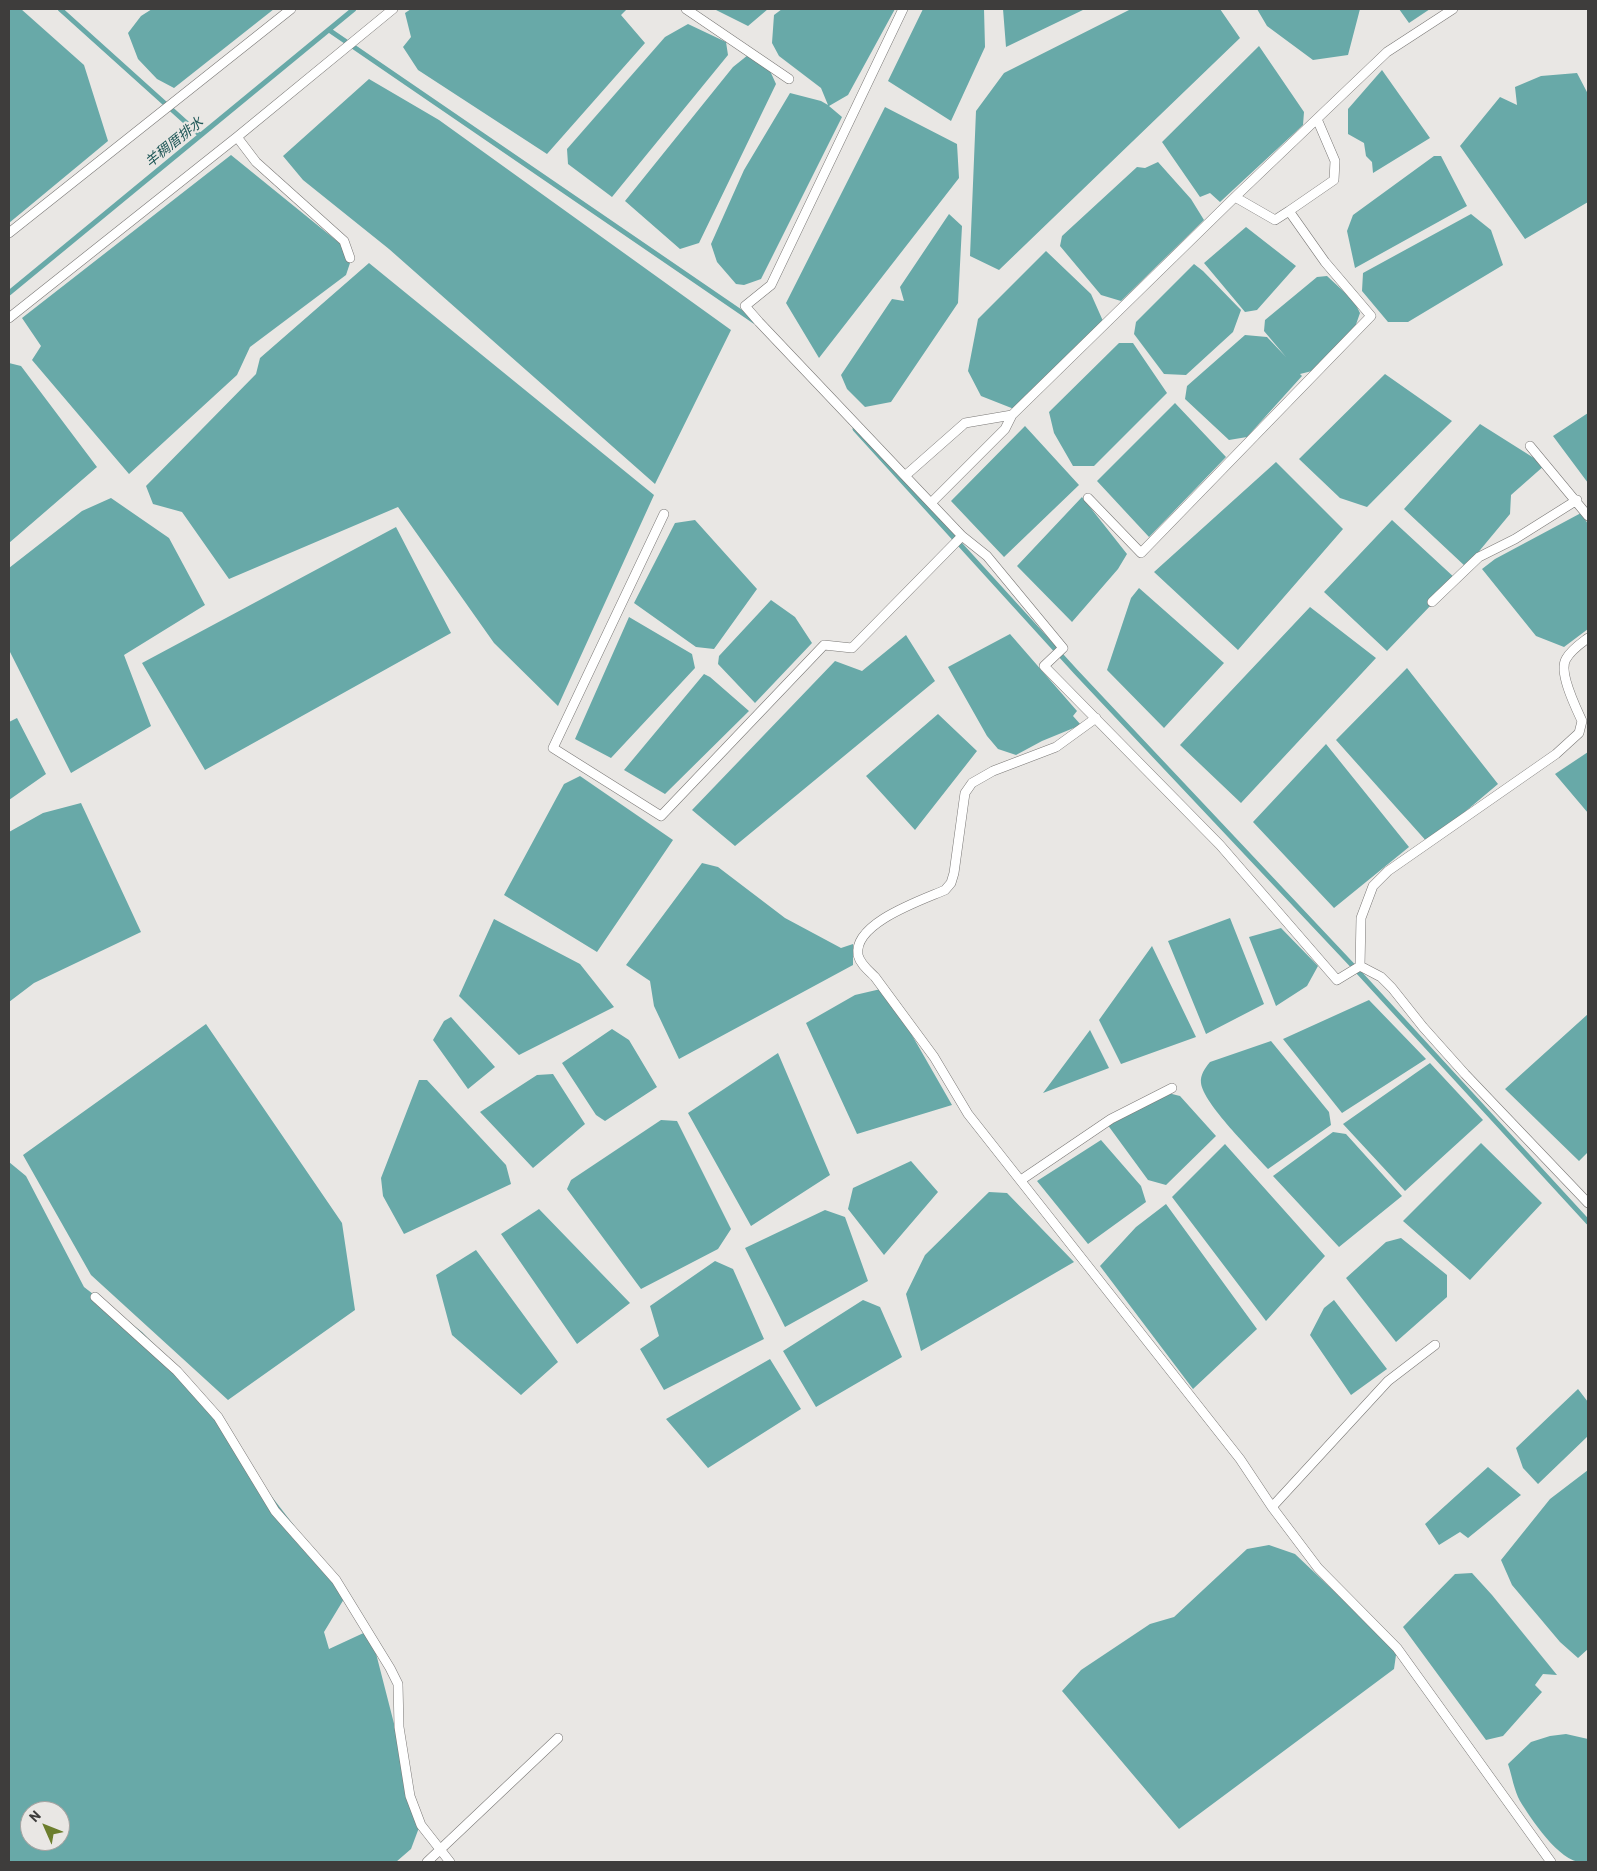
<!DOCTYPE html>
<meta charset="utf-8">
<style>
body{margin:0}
#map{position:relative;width:1597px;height:1871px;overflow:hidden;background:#e9e7e4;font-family:Barlow,sans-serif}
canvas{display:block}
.frame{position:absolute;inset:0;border:10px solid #3e3d3c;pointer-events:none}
.north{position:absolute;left:20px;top:1801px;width:50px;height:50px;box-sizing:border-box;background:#e9e7e4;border:1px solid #a5a3a1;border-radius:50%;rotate:314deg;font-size:14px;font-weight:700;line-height:20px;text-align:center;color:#3e3d3c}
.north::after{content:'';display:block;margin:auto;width:18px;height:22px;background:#6c7e2d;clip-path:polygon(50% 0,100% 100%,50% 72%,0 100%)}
</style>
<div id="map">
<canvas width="1597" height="1871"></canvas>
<div class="frame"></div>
<div class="north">N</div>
</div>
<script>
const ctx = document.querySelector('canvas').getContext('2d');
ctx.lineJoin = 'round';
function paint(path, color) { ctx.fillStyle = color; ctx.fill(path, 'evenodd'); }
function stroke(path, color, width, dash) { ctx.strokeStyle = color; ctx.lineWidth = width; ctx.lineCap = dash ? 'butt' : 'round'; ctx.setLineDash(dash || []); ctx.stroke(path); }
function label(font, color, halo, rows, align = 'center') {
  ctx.font = font + ' Barlow,"Noto Sans TC",sans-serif'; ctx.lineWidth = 4.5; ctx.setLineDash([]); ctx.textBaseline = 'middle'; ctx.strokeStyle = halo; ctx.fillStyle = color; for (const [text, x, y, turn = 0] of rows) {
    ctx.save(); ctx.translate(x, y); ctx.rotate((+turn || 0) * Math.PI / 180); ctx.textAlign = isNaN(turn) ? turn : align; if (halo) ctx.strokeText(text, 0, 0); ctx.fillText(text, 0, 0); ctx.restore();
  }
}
paint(new Path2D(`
 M9,9H21L84,65L108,141L9,223Z
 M152,9H274L174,88L157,79L138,59L128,33L141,16Z
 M411,9H627L621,15L645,43L547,154L418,70L403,47L411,37L405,13Z
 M714,9H768L748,26Z
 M782,9H895L848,95L829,106L842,117L761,279L744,285L736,284L717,262L711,244L744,170L790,93L821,101L828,105L821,88L779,56L772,43L774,15Z
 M923,9H984L985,47L951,121L888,81Z
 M1003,9H1085L1006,47Z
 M1131,9H1220L1240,38L999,270L970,256L976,111L1004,73Z
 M1257,9H1360L1348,55L1313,60L1267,26Z
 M1399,9H1430L1409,23Z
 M688,24L726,42L728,55L612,197L568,164L567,149L665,37Z
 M1259,46L1304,112L1303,125L1220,202L1210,193L1200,197L1162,142Z
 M748,55L766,62L776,84L699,243L680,249L625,201L733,67Z
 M1382,70L1430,138L1373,173L1372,162L1366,156L1364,143L1348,134V109Z
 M1577,73L1588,94V202L1525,239L1460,146L1500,97L1517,105L1515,87L1541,76Z
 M369,79L439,120L731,330L655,484L389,249L303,180L283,156Z
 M885,107L957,144L959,178L819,358L786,303Z
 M231,155L353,254L346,275L250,347L237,375L129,474L32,360L41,346L22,318Z
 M1434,156H1441L1467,206L1355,268L1347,231L1353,215Z
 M1158,162L1191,199L1204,220L1121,301L1101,295L1060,246L1062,236L1137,167L1145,168Z
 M949,214L962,226L958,303L891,402L865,407L847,389L841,375L892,299L904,301L900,287Z
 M1471,214L1491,230L1503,265L1408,322H1388L1362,291L1363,273Z
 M1246,227L1296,266L1257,310L1245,312L1204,263Z
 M1046,251L1091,294L1103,321L1014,409L981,396L968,371L978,319Z
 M369,263L654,495L558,706L494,643L398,507L229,579L182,512L153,504L146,486L256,374L260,358Z
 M1194,264L1203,271L1241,310L1233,332L1186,375L1164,374L1134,334L1136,322Z
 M1327,276L1354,301L1360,313L1353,333L1312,371L1300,374L1302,376L1247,437L1229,440L1185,399L1187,386L1245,335L1267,337L1286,357L1264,331L1265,320L1317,277Z
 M1119,343H1133L1167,393L1094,466H1073L1054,433L1049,412Z
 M9,363L21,366L97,467L9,543Z
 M1385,374L1452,421L1367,507L1340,498L1299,459Z
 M1175,403L1226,457L1149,537L1097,481Z
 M1588,413V483L1553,436Z
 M1480,424L1545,465L1511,495L1510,514L1466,567L1404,509Z
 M1025,426L1079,485L1004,557L951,501Z
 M1276,462L1343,529L1238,650L1154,572Z
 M1082,497L1127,554L1118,569L1072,622L1017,566Z
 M111,498L169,538L205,605L124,655L151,726L71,773L9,650V568L82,511Z
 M1581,513L1588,524V629L1564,647L1536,636L1482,569L1495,559Z
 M695,520L757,589L714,649L696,647L634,603L675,523Z
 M1392,520L1456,579L1387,651L1324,592Z
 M396,527L451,633L205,770L142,663Z
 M1139,588L1224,663L1164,728L1107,670L1131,598Z
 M771,600L795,617L812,643L755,703L718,664L719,656Z
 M1310,607L1376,658L1241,803L1180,745Z
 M629,617L692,654L695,668L611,758L575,739Z
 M1010,634L1077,711L1073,716L1081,725L1042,741L1016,755L998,749L987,736L948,667Z
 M906,635L935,681L735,846L692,810L835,661L862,671Z
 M1407,668L1498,784L1428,843L1336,740Z
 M704,674L710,677L749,711L665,794L624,770Z
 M938,714L977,751L915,830L866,776Z
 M17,718L46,774L9,800V722Z
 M1326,744L1409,847L1334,908L1253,822Z
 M1588,752V813L1555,774Z
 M580,776L673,840L597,952L504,895L564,784Z
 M81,803L141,932L34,983L9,1002V832L43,813Z
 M702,863L718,867L785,918L841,948L853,944V965L679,1059L654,1006L650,981L626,965Z
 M1230,918L1264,1004L1206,1034L1168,941Z
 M494,919L580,964L614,1007L519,1055L459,996Z
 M1281,928L1318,966L1307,986L1276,1006L1249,937Z
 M1152,946L1196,1037L1121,1064L1099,1020Z
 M885,988L952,1105L857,1134L806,1023L855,995Z
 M1369,1000L1426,1059L1342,1113L1283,1039Z
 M1588,1014V1152L1579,1161L1505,1089Z
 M451,1017L495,1067L468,1089L433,1040L444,1021Z
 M206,1024L342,1223L355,1310L228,1400L91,1275L23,1155Z
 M612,1029L629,1040L657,1087L605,1121L596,1115L562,1063Z
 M1090,1030L1109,1068L1043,1093Z
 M1271,1041L1329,1112L1331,1125L1268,1169C1253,1152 1203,1103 1201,1083C1200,1075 1205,1068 1210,1062Z
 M778,1053L830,1175L751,1226L688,1113Z
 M1430,1063L1483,1120L1405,1191L1343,1124Z
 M553,1074L585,1124L533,1168L480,1112L537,1075Z
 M419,1080H427L506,1165L511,1184L404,1234L383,1196L381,1178Z
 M1160,1091L1180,1096L1216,1136L1166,1185L1148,1180L1107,1124Z
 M661,1120L677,1121L731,1229L718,1249L641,1289L567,1189L571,1180Z
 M1333,1132L1346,1134L1402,1196L1339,1247L1273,1176Z
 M1101,1140L1141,1186L1146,1202L1088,1244L1037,1181Z
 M1481,1143L1542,1203L1470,1280L1403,1221Z
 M1225,1144L1325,1256L1266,1321L1172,1197Z
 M911,1161L938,1192L884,1255L848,1209L853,1188Z
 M9,1162L26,1176L84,1287L142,1332L216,1408L262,1484L347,1594L324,1632L329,1649L370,1630L420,1825L411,1849L396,1862H9ZM30,1811H60V1841H30Z
 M989,1192L1007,1193L1074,1262L921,1351L906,1294L925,1255Z
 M1166,1204L1257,1329L1193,1389L1100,1266L1136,1227Z
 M539,1209L630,1303L577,1344L501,1234Z
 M825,1210L845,1217L868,1281L785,1327L745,1248Z
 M1401,1238L1447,1275V1297L1396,1342L1346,1278L1386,1242Z
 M476,1250L558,1362L521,1395L452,1335L436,1275Z
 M715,1261L733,1269L764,1339L664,1390L640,1349L659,1336L650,1306Z
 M863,1300L880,1307L902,1357L816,1407L783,1351Z
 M1334,1300L1387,1369L1351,1395L1310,1335L1324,1308Z
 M770,1359L801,1409L708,1468L666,1419Z
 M1578,1389L1588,1402V1436L1538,1484L1523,1468L1516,1448Z
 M1488,1467L1521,1495L1468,1538L1460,1532L1439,1545L1425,1524Z
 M1588,1470V1649L1578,1658L1560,1642L1512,1585L1501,1560L1550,1499Z
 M1269,1545L1295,1554L1374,1629L1397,1648L1394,1669L1179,1829L1062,1691L1081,1670L1150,1624L1174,1617L1247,1549Z
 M1472,1573L1492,1595L1557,1675L1543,1674L1535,1685L1542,1692L1503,1736L1486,1740L1403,1627L1455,1574Z
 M1566,1734L1588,1739V1861C1565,1871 1531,1819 1520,1801C1514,1790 1512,1776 1508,1764L1531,1742L1550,1736Z`), '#68a9a8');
stroke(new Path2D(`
 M60,9L200,135
 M329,30L754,321
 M9,293L354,9
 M855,429L1076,672L1353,966L1588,1222`), '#68a9a8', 5);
const lane = new Path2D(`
 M686,9L789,79
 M903,9L771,285L745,306L759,322L962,536L987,556L1063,648L1044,666L1220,845L1337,980L1360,966
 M237,137L256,162L344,241L350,258
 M1289,211L1334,180L1335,161L1317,119
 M9,233L291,9
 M9,318L237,137L393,9
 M1530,446L1588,516
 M906,475L965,423L1012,415L1235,197L1387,52L1453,9
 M1088,498L1141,553L1371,316L1325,262L1289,211L1275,220L1235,197
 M931,503L1005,429L1012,415
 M664,514L553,748L661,816L824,645L852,648L962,536
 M1432,602L1479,557L1515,539L1577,500
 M1588,638C1580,644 1571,650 1566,659C1558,672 1576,708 1582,721L1579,733L1556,754L1388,871L1373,886L1361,918L1360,966L1381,977L1392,988L1423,1027L1465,1074L1588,1203
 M1096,718L1056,747L993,771L972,783L965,793L964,800L954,873L951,883L945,890C922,900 853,923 858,955C860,964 869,971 875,977L934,1057L968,1114L1240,1459L1272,1507L1318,1568L1397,1648L1551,1862
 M1021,1180L1111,1119L1172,1088
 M95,1297L177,1371L218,1417L275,1511L336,1580L390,1668L398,1684L399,1727L410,1796L421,1825L450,1862
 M1272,1507L1388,1381L1435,1345
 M427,1862L558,1738`);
stroke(lane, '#7a7876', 10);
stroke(lane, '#fff', 9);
label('italic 14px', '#225959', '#e9e7e4', [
 ["羊稠厝排水",174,142,-39]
]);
</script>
